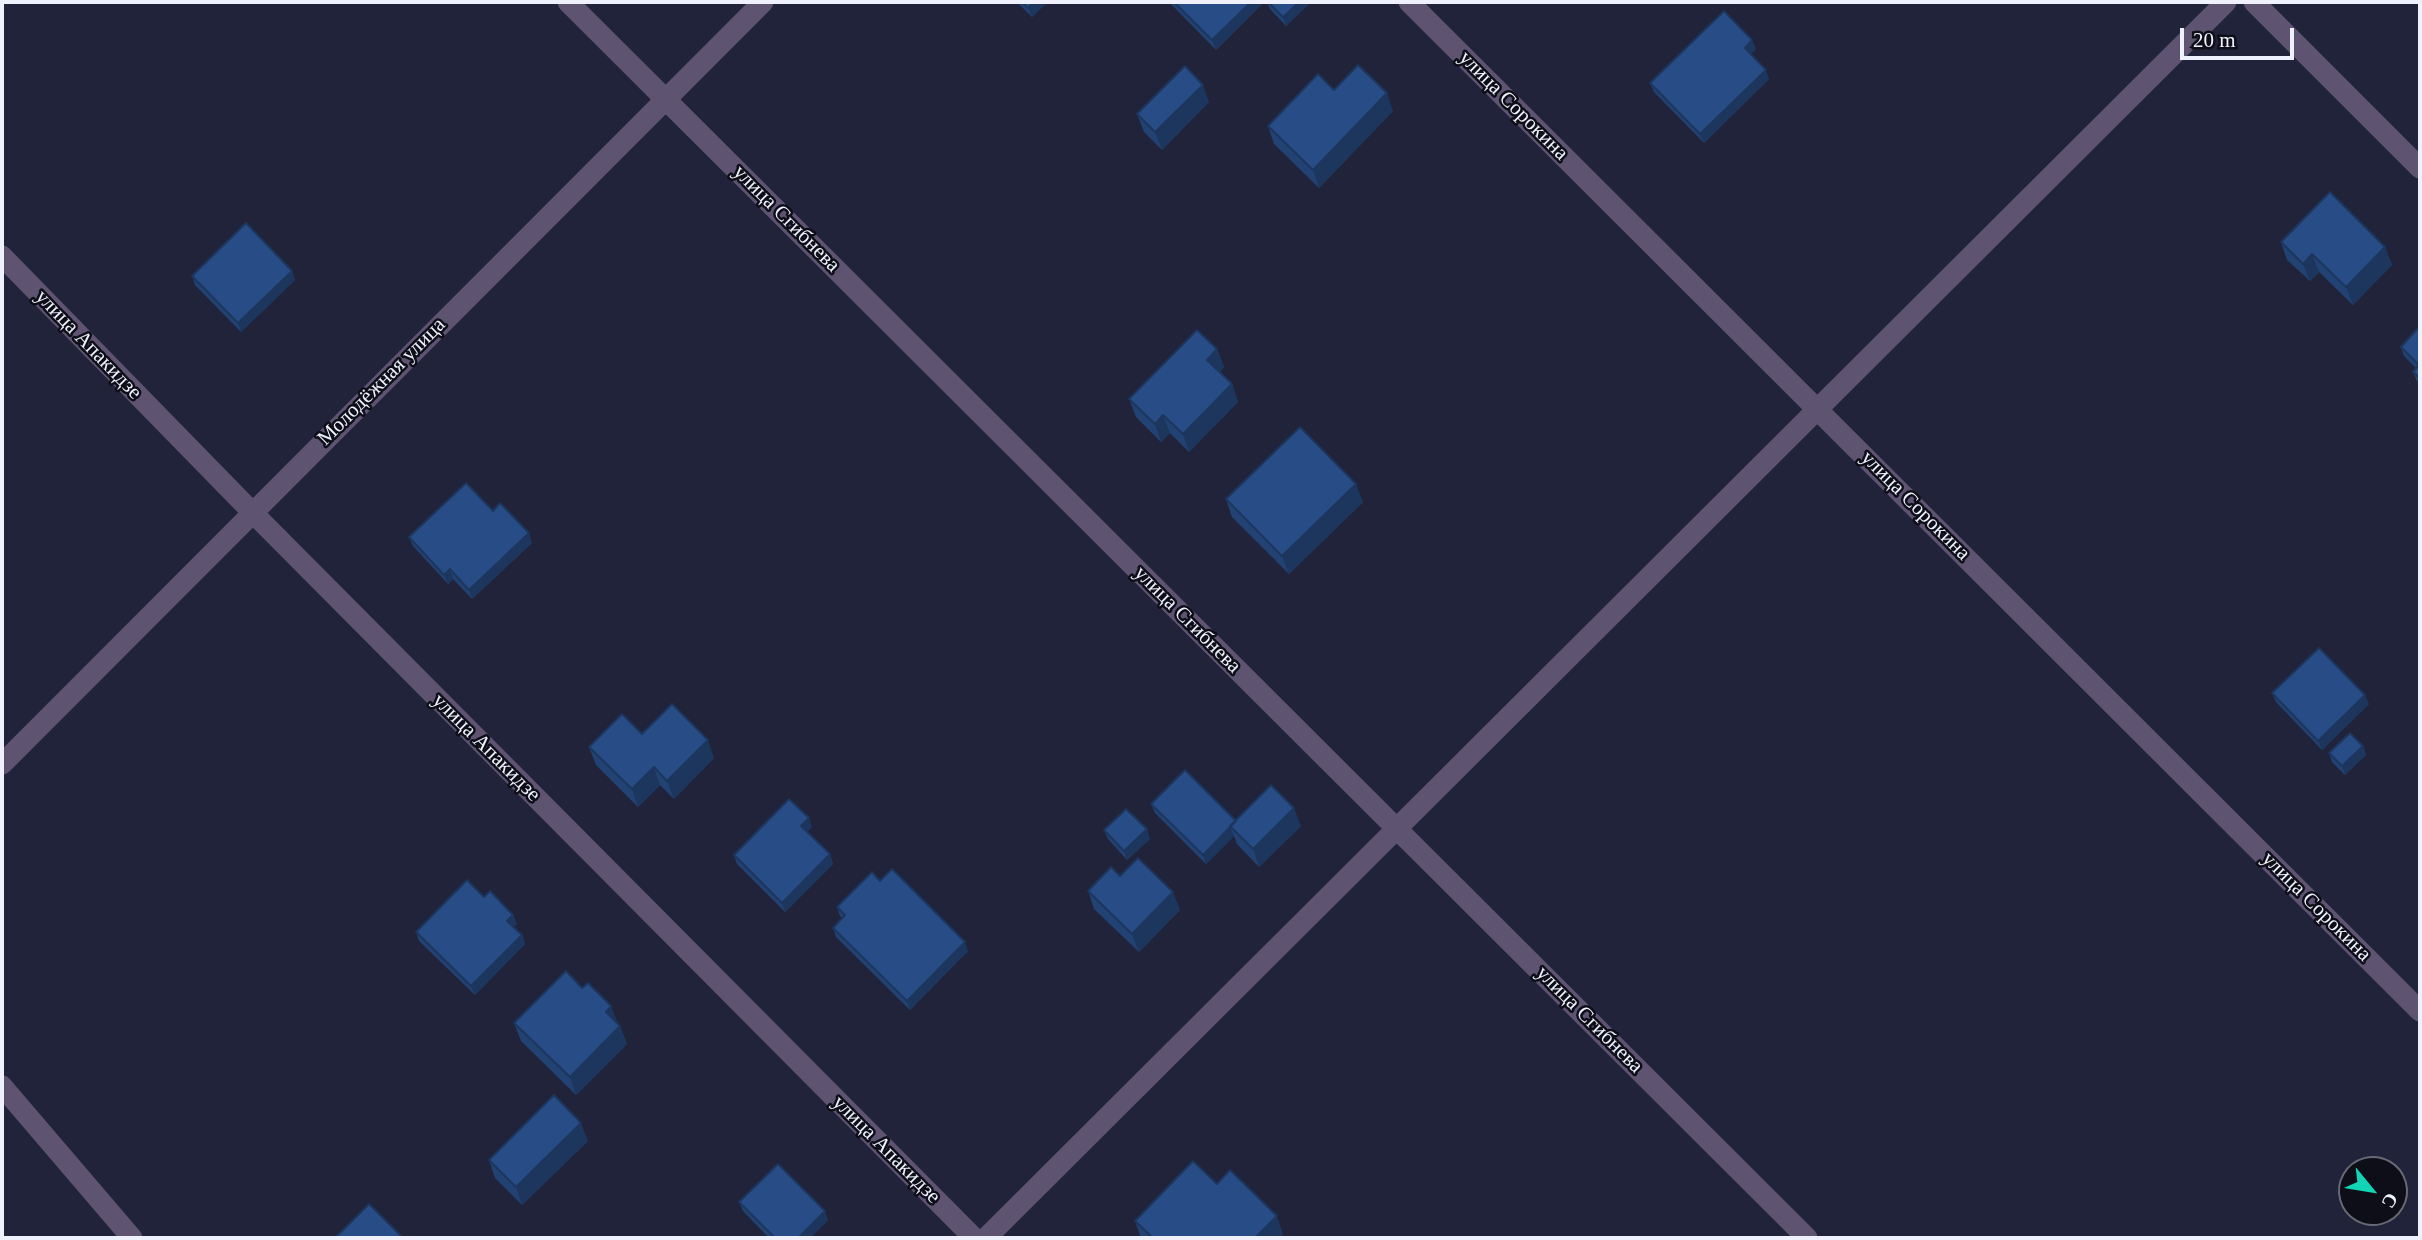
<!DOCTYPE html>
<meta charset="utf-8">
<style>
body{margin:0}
#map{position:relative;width:2422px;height:1240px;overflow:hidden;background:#21233a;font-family:"Times New Roman",serif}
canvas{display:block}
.frame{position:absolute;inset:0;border:4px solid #eff1fe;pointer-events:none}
.north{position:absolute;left:2338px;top:1156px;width:70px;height:70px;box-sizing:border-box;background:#0d0e18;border:2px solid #676974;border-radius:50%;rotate:120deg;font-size:19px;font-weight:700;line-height:28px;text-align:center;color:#eff1fe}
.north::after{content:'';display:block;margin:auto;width:24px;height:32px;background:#11d5b4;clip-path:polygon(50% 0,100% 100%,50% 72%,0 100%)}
.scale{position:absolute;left:2180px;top:28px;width:114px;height:32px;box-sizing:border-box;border:4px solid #eff1fe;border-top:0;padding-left:9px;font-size:21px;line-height:24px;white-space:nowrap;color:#eff1fe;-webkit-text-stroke:5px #0d0e18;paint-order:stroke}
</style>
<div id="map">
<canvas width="2422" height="1240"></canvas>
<div class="frame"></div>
<div class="north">С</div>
<div class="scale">20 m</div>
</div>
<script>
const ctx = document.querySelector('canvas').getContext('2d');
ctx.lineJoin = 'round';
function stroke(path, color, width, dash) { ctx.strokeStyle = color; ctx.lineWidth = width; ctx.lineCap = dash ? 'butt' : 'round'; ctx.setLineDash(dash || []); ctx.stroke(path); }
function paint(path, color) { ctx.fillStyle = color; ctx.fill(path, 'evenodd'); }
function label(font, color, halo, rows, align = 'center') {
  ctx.font = font + ' "Times New Roman",serif'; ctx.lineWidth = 5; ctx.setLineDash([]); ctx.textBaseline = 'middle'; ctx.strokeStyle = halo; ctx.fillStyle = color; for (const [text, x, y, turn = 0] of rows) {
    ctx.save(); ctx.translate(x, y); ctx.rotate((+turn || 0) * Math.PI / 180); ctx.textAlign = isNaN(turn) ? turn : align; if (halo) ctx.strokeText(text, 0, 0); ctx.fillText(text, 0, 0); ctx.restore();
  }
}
stroke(new Path2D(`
 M568,2L1807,1238
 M1409,2L2420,1011
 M2254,2L2420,168
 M2,256L252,512L974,1238
 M2,764L763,2
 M2,1086L132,1238
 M986,1238L2226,2`), '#5e5471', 21);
paint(new Path2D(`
 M1017,2H1047L1032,17Z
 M1169,2H1264L1216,50Z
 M1267,2H1311L1286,26L1270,9Z
 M1756,49L1751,54L1769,79L1704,143L1654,92L1650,83Z
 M1334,90L1393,111L1319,188L1274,144L1268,126Z
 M1209,102L1162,150L1144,132L1137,114Z
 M2281,242L2385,247L2392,265L2353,305L2319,272L2310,281L2287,260Z
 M292,271L295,280L241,332L195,285L192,276Z
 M2420,326V384L2417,381L2413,372L2416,368L2404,356L2401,347Z
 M1217,349L1224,367L1220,372L1232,384L1238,402L1189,452L1170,433L1161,442L1136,417L1129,399Z
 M1226,499L1363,502L1289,574L1232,517Z
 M493,511L532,543L472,599L453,579L448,584L413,546L409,537Z
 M2272,693L2369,704L2322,750L2276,702Z
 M642,734L714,758L674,799L660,785L638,807L596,765L589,747Z
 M2363,746L2366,755L2345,775L2332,762L2329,753Z
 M1151,804L1236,821L1301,826L1259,867L1237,844L1234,836L1206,864L1155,813Z
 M812,827L807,832L830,854L833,864L785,912L737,864L734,855Z
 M1104,830L1150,839L1127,860L1108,839Z
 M1120,876L1180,910L1139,952L1094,909L1088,891Z
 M880,881L968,951L910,1010L836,937L833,928L842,918L840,916L837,907Z
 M484,897L513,915L517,924L513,927L522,935L525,944L475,995L419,941L416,932Z
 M514,1023L618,1024L620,1026L627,1044L576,1095L521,1041Z
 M588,1141L522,1205L495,1178L489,1160Z
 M1217,1184L1283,1234L1279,1238H1141L1135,1221Z
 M739,1202L828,1220L810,1238H769L743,1211Z`), '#224273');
paint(new Path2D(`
 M1034,2H1047L1032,17L1028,8Z
 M1251,2H1264L1216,50L1212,40Z
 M1299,2H1311L1286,26L1283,17Z
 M1752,40L1756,49L1748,57L1745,48Z
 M1766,70L1769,79L1704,143L1700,134Z
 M1203,85L1209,102L1162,150L1155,132Z
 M1387,93L1393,111L1319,188L1313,170Z
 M2385,247L2392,265L2353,305L2346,287Z
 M2312,254L2319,272L2310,281L2303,264Z
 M292,271L295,280L241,332L238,323Z
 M1217,349L1224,367L1214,378L1207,360Z
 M1232,384L1238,402L1189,452L1183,434Z
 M1163,415L1170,433L1161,442L1155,424Z
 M1356,484L1363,502L1289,574L1282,556Z
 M529,533L532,543L472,599L469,590Z
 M450,569L453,579L448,584L444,575Z
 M2365,695L2369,704L2322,750L2318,741Z
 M708,740L714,758L674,799L667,781Z
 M2363,746L2366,755L2345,775L2342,766Z
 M654,767L660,785L638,807L632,789Z
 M1294,808L1301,826L1259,867L1253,849Z
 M809,818L812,827L805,835L801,826Z
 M1230,827L1234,836L1206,864L1203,855Z
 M1147,829L1150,839L1127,860L1124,851Z
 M830,854L833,864L785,912L782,903Z
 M1173,892L1180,910L1139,952L1132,934Z
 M513,915L517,924L510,930L507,921Z
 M522,935L525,944L475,995L471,986Z
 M965,942L968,951L910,1010L907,1001Z
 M611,1006L618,1024L606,1012Z
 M620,1026L627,1044L576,1095L570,1077Z
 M581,1123L588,1141L522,1205L516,1187Z
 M825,1211L828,1220L810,1238H798Z
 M1277,1216L1283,1234L1279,1238H1255Z`), '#1c365e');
const building = new Path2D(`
 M1022,2H1034L1028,8Z
 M1174,2H1251L1212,40Z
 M1268,2H1299L1283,17Z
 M1724,11L1752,40L1745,48L1766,70L1700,134L1650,83Z
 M1358,65L1387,93L1313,170L1268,126L1318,74L1334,90Z
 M1185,66L1203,85L1155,132L1137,114Z
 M2330,192L2385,247L2346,287L2312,254L2303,264L2281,242Z
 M246,223L292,271L238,323L192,276Z
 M2420,326V378L2413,372L2419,365L2401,347Z
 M1197,330L1217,349L1207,360L1232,384L1183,434L1163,415L1155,424L1129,399Z
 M1300,427L1356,484L1282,556L1226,499Z
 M466,483L493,511L500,503L529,533L469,590L450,569L444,575L409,537Z
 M2319,648L2365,695L2318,741L2272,693Z
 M672,704L708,740L667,781L654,767L632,789L589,747L622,714L642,734Z
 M2350,733L2363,746L2342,766L2329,753Z
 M1185,770L1236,821L1203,855L1151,804Z
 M1271,785L1294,808L1253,849L1230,826Z
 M789,799L809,818L801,826L830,854L782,903L734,855Z
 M1126,809L1147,829L1124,851L1104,830Z
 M1138,858L1173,892L1132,934L1088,891L1111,867L1120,876Z
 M892,869L965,942L907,1001L833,928L845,915L837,907L872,872L880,881Z
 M467,880L484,897L490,891L513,915L507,921L522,935L471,986L416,932Z
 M566,971L582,988L588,983L611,1006L606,1012L620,1026L570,1077L514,1023Z
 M554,1095L581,1123L516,1187L489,1160Z
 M1193,1161L1217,1184L1230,1170L1277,1216L1255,1238H1153L1135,1221Z
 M778,1164L825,1211L798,1238H775L739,1202Z
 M369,1204L403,1238H335Z`);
paint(building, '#284d86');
stroke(building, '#1c365e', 2);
label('21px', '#eff1fe', '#0d0e18', [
 ["улица Сорокина",1513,106,45],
 ["улица Сгибнева",786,219,45],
 ["улица Апакидзе",88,345,46],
 ["Молодёжная улица",382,382,-45],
 ["улица Сорокина",1915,506,45],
 ["улица Сгибнева",1187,620,45],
 ["улица Апакидзе",486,748,45],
 ["улица Сорокина",2316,907,45],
 ["улица Сгибнева",1589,1020,45],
 ["улица Апакидзе",886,1150,45]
]);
</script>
